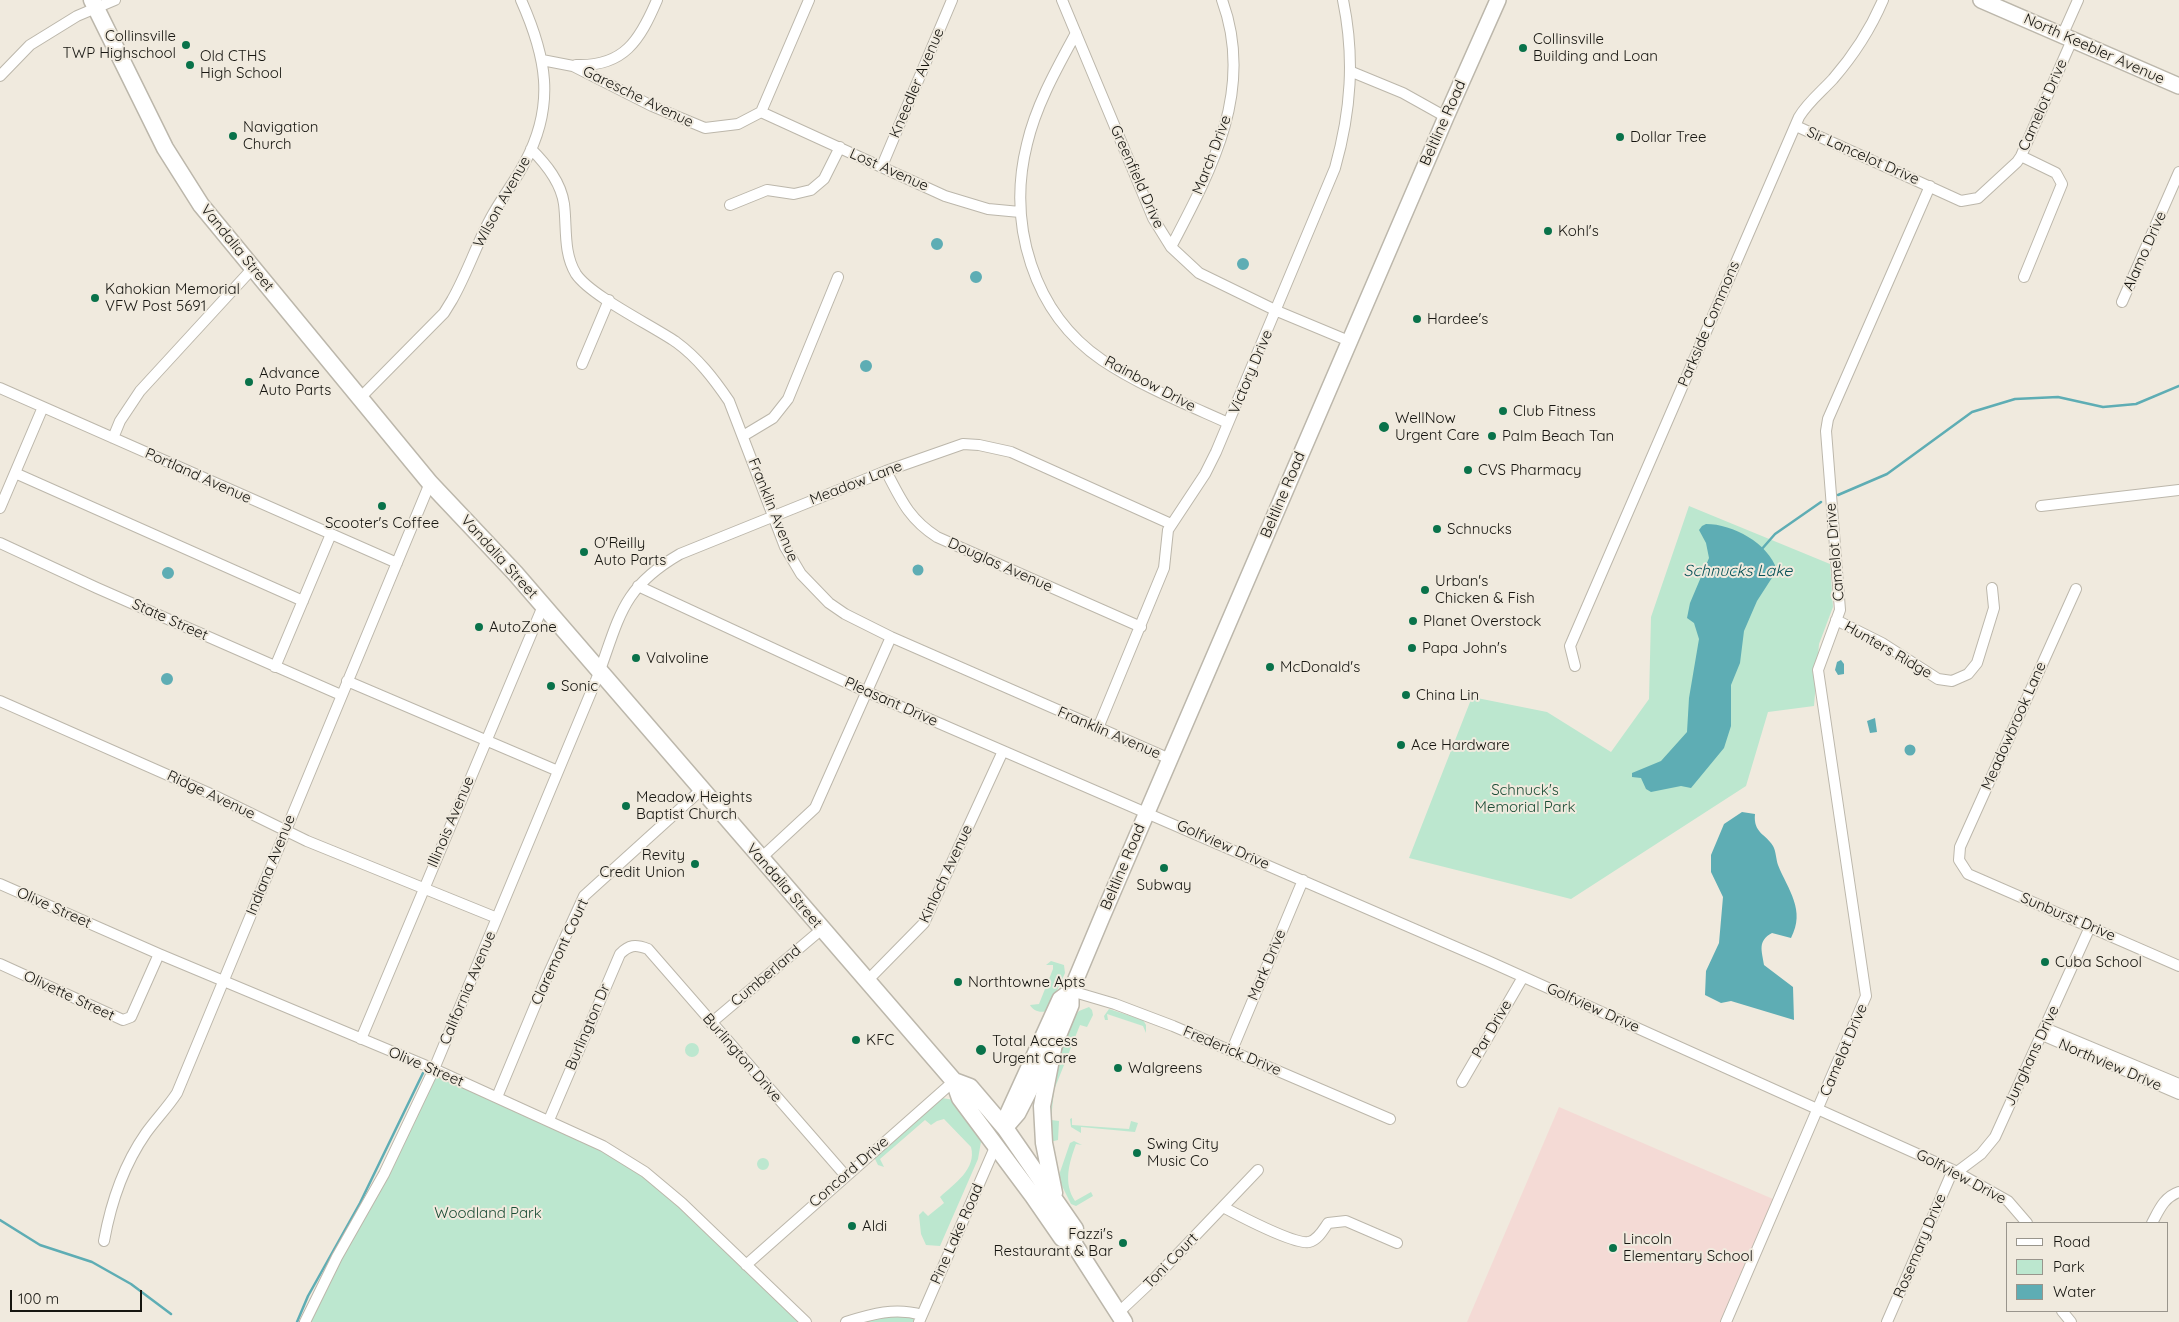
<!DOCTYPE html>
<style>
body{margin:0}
#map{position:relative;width:2179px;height:1322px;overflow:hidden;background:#f0eade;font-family:Quicksand,sans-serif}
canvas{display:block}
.legend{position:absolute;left:2006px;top:1222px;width:162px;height:90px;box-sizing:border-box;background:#f0eade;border:1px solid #99958c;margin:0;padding:6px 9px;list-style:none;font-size:15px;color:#161510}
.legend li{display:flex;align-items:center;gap:10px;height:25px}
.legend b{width:25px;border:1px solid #99958c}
.scale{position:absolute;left:10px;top:1290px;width:132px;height:22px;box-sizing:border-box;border:2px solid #161510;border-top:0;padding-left:6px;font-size:15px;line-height:18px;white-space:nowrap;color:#161510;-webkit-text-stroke:4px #f0eade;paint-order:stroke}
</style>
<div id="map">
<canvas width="2179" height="1322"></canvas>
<ul class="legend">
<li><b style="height:6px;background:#fff"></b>Road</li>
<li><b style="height:14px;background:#bce7cf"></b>Park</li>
<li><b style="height:14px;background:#5eadb4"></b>Water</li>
</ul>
<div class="scale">100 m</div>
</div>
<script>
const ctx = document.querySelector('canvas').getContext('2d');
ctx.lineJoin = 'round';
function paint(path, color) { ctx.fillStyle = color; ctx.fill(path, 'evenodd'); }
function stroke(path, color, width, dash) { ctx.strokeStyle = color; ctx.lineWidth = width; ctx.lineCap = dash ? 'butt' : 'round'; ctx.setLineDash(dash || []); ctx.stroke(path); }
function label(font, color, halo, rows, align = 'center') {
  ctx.font = font + ' Quicksand,sans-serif'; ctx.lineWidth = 4; ctx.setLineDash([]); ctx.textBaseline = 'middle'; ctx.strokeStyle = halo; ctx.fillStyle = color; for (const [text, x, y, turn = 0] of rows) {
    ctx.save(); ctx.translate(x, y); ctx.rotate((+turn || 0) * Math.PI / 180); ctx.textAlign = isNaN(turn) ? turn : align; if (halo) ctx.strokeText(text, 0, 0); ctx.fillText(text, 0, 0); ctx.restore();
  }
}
paint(new Path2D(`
 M1559,1107L1773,1199L1720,1322H1467Z`), '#f4dad5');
paint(new Path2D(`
 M1689,506L1830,564L1833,607L1819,644L1814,706L1768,712L1746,786L1571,899L1409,858L1472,697L1547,712L1611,752L1649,699L1651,617Z
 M1051,961L1064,965L1065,973L1048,1010C1042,1014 1033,1011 1030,1005L1039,1004L1053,969V965H1046Z
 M1089,1007L1092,1010L1093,1015L1087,1027L1080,1025L1054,1090L1051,1120L1059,1121L1058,1140L1050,1142L1045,1121L1050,1078L1072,1019L1079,1011Z
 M1109,1009L1143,1020L1146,1025V1033L1143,1026L1107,1014L1108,1020H1105L1104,1016Z
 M685 1050a7 7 0 1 1 14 0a7 7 0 1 1-14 0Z
 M434,1069L603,1146L661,1186L806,1322H306Z
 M942,1098L954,1100L982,1136L978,1159L940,1246L926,1245L921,1234L919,1215L923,1211L928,1216L944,1203L940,1197C954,1184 977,1169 971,1147L944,1119L937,1121L931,1125L925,1120L880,1159L884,1167L878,1165L875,1159L877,1153Z
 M1072,1118V1125L1129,1129L1131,1121L1138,1123L1135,1132L1081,1127V1133L1071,1127L1070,1119Z
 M1074,1141L1082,1145L1076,1144C1069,1163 1063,1183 1075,1201L1091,1192L1093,1196L1076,1206L1071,1204L1058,1178L1070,1143Z
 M757 1164a6 6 0 1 1 12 0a6 6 0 1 1-12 0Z
 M906,1310L919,1322H843Z`), '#bce7cf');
paint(new Path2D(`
 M931 244a6 6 0 1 1 12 0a6 6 0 1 1-12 0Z
 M1237 264a6 6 0 1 1 12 0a6 6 0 1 1-12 0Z
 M970 277a6 6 0 1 1 12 0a6 6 0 1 1-12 0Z
 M860 366a6 6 0 1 1 12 0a6 6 0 1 1-12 0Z
 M1706,524C1733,524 1768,543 1777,570L1757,601L1744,631L1740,663L1731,685V726L1724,748L1691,788L1681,786L1651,792L1646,789L1641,778L1632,777V773L1661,761L1687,732L1689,698L1699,639L1694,623L1687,618L1690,603L1709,558L1706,543L1699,530L1702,526Z
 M912.5 570a5.5 5.5 0 1 1 11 0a5.5 5.5 0 1 1-11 0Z
 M162 573a6 6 0 1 1 12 0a6 6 0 1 1-12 0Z
 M1841,660L1844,664V674L1838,675L1835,670L1837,662Z
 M161 679a6 6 0 1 1 12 0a6 6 0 1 1-12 0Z
 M1875,718L1877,732L1870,733L1867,721Z
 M1904.5 750a5.5 5.5 0 1 1 11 0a5.5 5.5 0 1 1-11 0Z
 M1742,812L1755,814C1753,833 1766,834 1773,846C1776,851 1776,859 1778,865C1788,890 1806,910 1791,938L1772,933C1757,941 1762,951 1764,965L1793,987L1794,1020L1731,1001L1721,1003L1705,995L1706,971L1719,943L1723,897L1711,872V855L1724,824Z`), '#5eadb4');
stroke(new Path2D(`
 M1838,495L1887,474L1972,412L2015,399L2058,397L2103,407L2136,404L2179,386
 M1761,550L1775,534L1821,502
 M0,1220L40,1245L92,1262L131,1284L171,1314
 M297,1322L308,1296L360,1203L423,1073`), '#5eadb4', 2.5);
const street = new Path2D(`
 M1062,0L1153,218L1171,247L1199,273L1277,311L1349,341
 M1076,33C1057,68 1036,105 1027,144C1007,224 1033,313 1102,360C1141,386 1186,404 1228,423
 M2062,36L2078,0
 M542,60L573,66L652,106L705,128L738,124L761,112
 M576,65C624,67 640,40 657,0
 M1352,72L1403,93L1446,117
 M0,76L30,45L77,16L115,0
 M761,112L945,196L988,209L1020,212
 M761,112L809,0
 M1796,126L1961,201L1978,198L2017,162L2021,156L2072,40
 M531,149C546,164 561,182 564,204C567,227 563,253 576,274C591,296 651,325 676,342C698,358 714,379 729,401L785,547L801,574L829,603L845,614L891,637L1170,759
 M2021,156L2056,173L2062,184L2024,277
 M882,166L952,0
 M730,205L767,190L794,194L811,190L824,179L840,147
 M1171,247C1212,169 1255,89 1222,0
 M2122,302L2179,172
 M582,364L609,300
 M0,388L397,563
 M360,398L444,313L452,300C468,272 477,242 493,214C503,196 516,180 525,162C556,104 546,56 521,0
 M743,436L773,418L788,399L838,277
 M113,438L120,421L140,391L253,268
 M886,471C901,500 909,519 937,537L1141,627
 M15,473L303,601
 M2041,506L2179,490
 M0,508L43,407
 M0,543L97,588L341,695
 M638,586L867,692L1488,961L1953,1170L2008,1201L2027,1223
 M2076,589L1960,847L1959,860L1968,874L2179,966
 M1836,620L1882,643L1938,679L1952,681L1968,674L1977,663L1994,608L1992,588
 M1575,666L1570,646L1799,117C1808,102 1821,92 1833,79C1853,56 1871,28 1883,0
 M275,667L331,534
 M347,681L558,771
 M0,701L213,795L307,841L497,918
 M1098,728L1164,568L1168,530L1205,474L1216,452L1335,168C1351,111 1355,58 1343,0
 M760,859L815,808L891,637
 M0,884L159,954L434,1069L603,1146L645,1172L682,1203L806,1322
 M0,964L123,1020L131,1017L159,954
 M867,981L924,923L1003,751
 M1071,991L1115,1004L1173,1026L1390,1119
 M711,1023L822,929
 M2045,1028L2179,1084
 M2042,1035L2179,1094
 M361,1039L543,606
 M1232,1050L1303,880
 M1462,1082L1523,977
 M497,1097L547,977L584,896L701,790
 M549,1120L620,954C629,945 635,944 648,949L845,1175
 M1957,1172L1981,1154L1995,1137L2090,927
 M1223,1207C1238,1215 1295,1245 1309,1242C1318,1240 1323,1230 1328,1223L1346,1221L1397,1243
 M2152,1223C2159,1210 2164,1197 2179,1192
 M104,1241C111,1202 123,1166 146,1133C156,1119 168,1107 177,1093L430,483
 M746,1265L954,1081
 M2062,1311L2071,1322
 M1118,1313L1152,1281L1258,1170
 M305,1322L337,1257L384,1174L434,1069L599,673C620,615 623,587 680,554L886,471L963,444L979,445L1011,452L1171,524
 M846,1322C872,1314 895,1307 922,1315
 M919,1322L996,1145
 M1726,1322L1866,996L1818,670L1840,610L1826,431L1828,419L1930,186
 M1887,1322L1953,1170`);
const secondary = new Path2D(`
 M1981,0L2179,86
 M1008,1113L1060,999L1071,991
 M1005,1128L1018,1113L1045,1060L1053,1049L1071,1005V991L1102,917L1446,117L1498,0`);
const primary = new Path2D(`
 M92,0L165,148L201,205L430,483L515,573L954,1081L960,1098L1033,1196L1062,1238L1074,1244L1124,1322
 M1053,1049L1042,1106L1044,1143L1054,1193
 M954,1081L970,1087L1005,1128L1075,1229L1074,1244`);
stroke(street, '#bcb7ab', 12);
stroke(secondary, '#bcb7ab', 18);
stroke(primary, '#bcb7ab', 19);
stroke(street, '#fff', 10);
stroke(secondary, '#fff', 15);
stroke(primary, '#fff', 16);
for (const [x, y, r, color] of [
 [186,45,5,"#09724a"],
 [1523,48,5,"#09724a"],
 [190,65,5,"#09724a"],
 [233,136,5,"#09724a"],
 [1620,137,5,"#09724a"],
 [1548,231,5,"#09724a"],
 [95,298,5,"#09724a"],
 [1417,319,5,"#09724a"],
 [249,382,5,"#09724a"],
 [1503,411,5,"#09724a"],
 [1384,427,6,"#09724a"],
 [1492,436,5,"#09724a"],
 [1468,470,5,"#09724a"],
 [382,506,5,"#09724a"],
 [1437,529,5,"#09724a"],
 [584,552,5,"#09724a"],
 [1425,590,5,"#09724a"],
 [1413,621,5,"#09724a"],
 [479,627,5,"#09724a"],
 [1412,648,5,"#09724a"],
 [636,658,5,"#09724a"],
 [1270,667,5,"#09724a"],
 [551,686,5,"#09724a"],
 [1406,695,5,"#09724a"],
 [1401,745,5,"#09724a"],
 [626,806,5,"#09724a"],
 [695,864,5,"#09724a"],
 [1164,868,5,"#09724a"],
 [2045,962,5,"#09724a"],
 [958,982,5,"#09724a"],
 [856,1040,5,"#09724a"],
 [981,1050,6,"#09724a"],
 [1118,1068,5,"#09724a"],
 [1137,1153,5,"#09724a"],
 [852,1226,5,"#09724a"],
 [1123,1243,5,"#09724a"],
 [1613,1248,5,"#09724a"]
]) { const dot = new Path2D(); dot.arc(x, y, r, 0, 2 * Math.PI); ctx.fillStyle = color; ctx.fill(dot); stroke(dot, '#f0eade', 2); }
label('15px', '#161510', '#f0eade', [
 ["Collinsville",176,36,"right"],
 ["TWP Highschool",176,53,"right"],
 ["Collinsville",1533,39],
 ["Building and Loan",1533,56],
 ["Old CTHS",200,56],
 ["High School",200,73],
 ["Navigation",243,127],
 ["Church",243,144],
 ["Dollar Tree",1630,137],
 ["Kohl's",1558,231],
 ["Kahokian Memorial",105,289],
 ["VFW Post 5691",105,306],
 ["Hardee's",1427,319],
 ["Advance",259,373],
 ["Auto Parts",259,390],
 ["Club Fitness",1513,411],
 ["WellNow",1395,418],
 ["Urgent Care",1395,435],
 ["Palm Beach Tan",1502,436],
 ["CVS Pharmacy",1478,470],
 ["Scooter's Coffee",382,523,"center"],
 ["Schnucks",1447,529],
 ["O'Reilly",594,543],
 ["Auto Parts",594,560],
 ["Urban's",1435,581],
 ["Chicken & Fish",1435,598],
 ["Planet Overstock",1423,621],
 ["AutoZone",489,627],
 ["Papa John's",1422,648],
 ["Valvoline",646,658],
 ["McDonald's",1280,667],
 ["Sonic",561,686],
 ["China Lin",1416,695],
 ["Ace Hardware",1411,745],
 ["Meadow Heights",636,797],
 ["Baptist Church",636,814],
 ["Revity",685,855,"right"],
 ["Credit Union",685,872,"right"],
 ["Subway",1164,885,"center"],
 ["Cuba School",2055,962],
 ["Northtowne Apts",968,982],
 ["KFC",866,1040],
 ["Total Access",992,1041],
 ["Urgent Care",992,1058],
 ["Walgreens",1128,1068],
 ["Swing City",1147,1144],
 ["Music Co",1147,1161],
 ["Aldi",862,1226],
 ["Fazzi's",1113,1234,"right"],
 ["Restaurant & Bar",1113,1251,"right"],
 ["Lincoln",1623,1239],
 ["Elementary School",1623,1256]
], 'left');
label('15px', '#161510', '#f0eade', [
 ["North Keebler Avenue",2094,49,24],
 ["Kneedler Avenue",917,83,-67],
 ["Garesche Avenue",638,97,26],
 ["Camelot Drive",2043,105,-66],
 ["Beltline Road",1443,123,-66],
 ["March Drive",1212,155,-69],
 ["Sir Lancelot Drive",1863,156,24],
 ["Lost Avenue",889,170,24],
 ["Greenfield Drive",1137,177,66],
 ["Wilson Avenue",502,202,-61],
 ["Vandalia Street",237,248,51],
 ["Alamo Drive",2145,251,-66],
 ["Parkside Commons",1709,324,-67],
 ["Victory Drive",1251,372,-67],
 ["Rainbow Drive",1150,384,28],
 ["Portland Avenue",198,476,24],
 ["Meadow Lane",856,483,-21],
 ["Beltline Road",1283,495,-67],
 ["Franklin Avenue",773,510,68],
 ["Camelot Drive",1835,552,-95],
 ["Vandalia Street",499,557,48],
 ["Douglas Avenue",1000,565,24],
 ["State Street",170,620,24],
 ["Hunters Ridge",1888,650,30],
 ["Pleasant Drive",891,702,24],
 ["Meadowbrook Lane",2014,726,-66],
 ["Franklin Avenue",1109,733,23],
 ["Ridge Avenue",211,795,25],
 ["Illinois Avenue",451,822,-67],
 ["Golfview Drive",1223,845,24],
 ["Indiana Avenue",271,865,-68],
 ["Beltline Road",1123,867,-67],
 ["Kinloch Avenue",946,874,-65],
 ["Vandalia Street",784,886,49],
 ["Olive Street",54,908,24],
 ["Sunburst Drive",2068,917,23],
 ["Claremont Court",560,952,-65],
 ["Mark Drive",1267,965,-67],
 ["Cumberland",766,976,-40],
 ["California Avenue",468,988,-67],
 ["Olivette Street",69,996,25],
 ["Golfview Drive",1593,1008,24],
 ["Burlington Dr",588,1027,-67],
 ["Par Drive",1492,1029,-60],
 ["Camelot Drive",1844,1050,-67],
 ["Frederick Drive",1232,1051,23],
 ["Junghans Drive",2032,1056,-65],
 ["Burlington Drive",742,1058,49],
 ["Northview Drive",2110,1065,23],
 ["Olive Street",426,1067,23],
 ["Concord Drive",849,1172,-41],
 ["Golfview Drive",1961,1177,28],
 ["Pine Lake Road",957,1234,-66],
 ["Rosemary Drive",1920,1246,-67],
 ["Toni Court",1171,1261,-46]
]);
label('15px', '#1b4c35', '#f0eade', [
 ["Schnuck's",1525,790],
 ["Memorial Park",1525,807],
 ["Woodland Park",488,1213]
]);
label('italic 16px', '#085257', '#f0eade', [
 ["Schnucks Lake",1738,571]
]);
</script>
